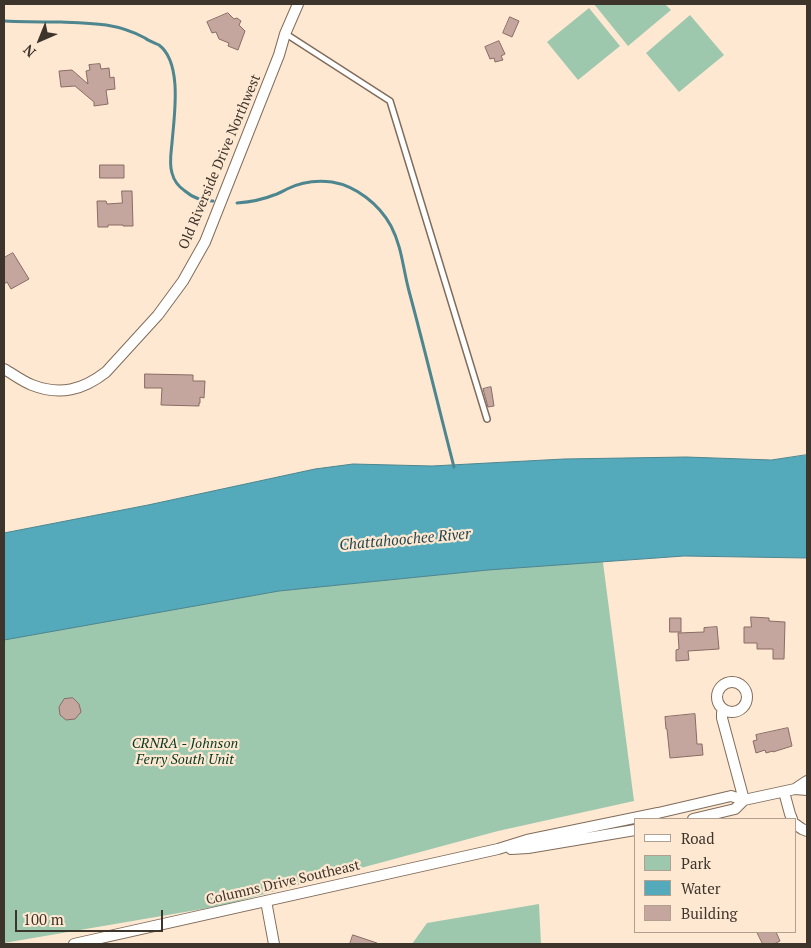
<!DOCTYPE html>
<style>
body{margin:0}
#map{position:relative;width:811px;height:948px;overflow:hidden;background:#fee8d2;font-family:"PT Serif",serif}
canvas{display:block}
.frame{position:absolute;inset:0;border:5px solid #3d352c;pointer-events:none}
.legend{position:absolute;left:634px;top:818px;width:162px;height:115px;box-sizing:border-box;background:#fee8d2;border:1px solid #b1a090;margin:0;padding:6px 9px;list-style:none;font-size:15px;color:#3d352c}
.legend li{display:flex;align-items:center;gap:10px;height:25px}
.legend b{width:25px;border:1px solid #b1a090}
.north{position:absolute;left:15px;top:15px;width:50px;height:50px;-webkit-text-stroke:4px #fee8d2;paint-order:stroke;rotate:224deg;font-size:14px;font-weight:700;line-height:20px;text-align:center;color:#3d352c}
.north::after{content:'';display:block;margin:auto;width:18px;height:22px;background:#3d352c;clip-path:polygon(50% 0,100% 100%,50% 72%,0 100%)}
.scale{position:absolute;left:15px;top:910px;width:148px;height:22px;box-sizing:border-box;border:2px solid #3d352c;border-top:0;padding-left:6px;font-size:15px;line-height:18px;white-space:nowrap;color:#3d352c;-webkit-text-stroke:4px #fee8d2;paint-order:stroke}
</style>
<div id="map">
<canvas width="811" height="948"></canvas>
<div class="frame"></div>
<ul class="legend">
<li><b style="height:6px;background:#fff"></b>Road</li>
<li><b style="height:14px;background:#9dc8ad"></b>Park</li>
<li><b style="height:14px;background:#54a9ba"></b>Water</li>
<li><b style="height:14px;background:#c5a69e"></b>Building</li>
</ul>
<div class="north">N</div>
<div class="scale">100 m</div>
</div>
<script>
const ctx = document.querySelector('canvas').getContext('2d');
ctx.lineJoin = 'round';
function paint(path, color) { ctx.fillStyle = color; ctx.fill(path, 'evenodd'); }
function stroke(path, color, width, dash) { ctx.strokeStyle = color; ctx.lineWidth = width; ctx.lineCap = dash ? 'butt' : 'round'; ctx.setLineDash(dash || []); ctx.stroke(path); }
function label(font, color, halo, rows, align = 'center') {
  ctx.font = font + ' "PT Serif",serif'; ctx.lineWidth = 4.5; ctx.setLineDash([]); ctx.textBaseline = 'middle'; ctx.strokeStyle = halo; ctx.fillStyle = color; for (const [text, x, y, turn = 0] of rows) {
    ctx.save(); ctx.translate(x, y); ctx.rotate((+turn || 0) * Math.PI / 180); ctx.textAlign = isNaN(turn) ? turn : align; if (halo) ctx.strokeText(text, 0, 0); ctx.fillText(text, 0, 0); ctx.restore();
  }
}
paint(new Path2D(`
 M594,4H665L671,10L628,46Z
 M589,8L620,46L578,80L547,42Z
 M690,15L724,55L679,92L646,53Z
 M602,555L634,801L498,831L220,906L4,943V618Z
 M539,904L541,944H412L427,923Z`), '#9dc8ad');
const water = new Path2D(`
 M807,455V558L684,556L488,570L279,591L4,640V533L148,505L315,469L353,464L432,466L564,459L686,457L771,460Z`);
paint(water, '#54a9ba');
stroke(water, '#4d868f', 1);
stroke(new Path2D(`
 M4,21C23,22 42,22 61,22C92,23 117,23 145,38C149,41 155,43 159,45C183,63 174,117 172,143C171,153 169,164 172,173C174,181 179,187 185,191C193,198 202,201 213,201
 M237,203C249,202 262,200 274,195C278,194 283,191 287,189C301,182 317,180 332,182C356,186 379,204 391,226C402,247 403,269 409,291C425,350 439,409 454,467`), '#4d868f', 3);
const building = new Path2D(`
 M228,13L234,19L237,18L241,21L239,25L245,31L238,50L228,46L229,43L219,39L216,32L212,33L207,22Z
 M510,17L519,21L512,37L503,33Z
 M499,41L505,54L501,56L503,60L495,62L494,58L490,59L485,47Z
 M100,64L101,69L109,68L110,78L114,77L115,89L106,90L108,104L94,106V102L75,86L61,87L59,71L72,70L88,84L86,71L90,70L89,65Z
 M100,165H124V178H100Z
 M122,191H132L133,226H123V225H108V227H98L97,201H106L107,204L122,203Z
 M13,253L29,279L11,289L7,282L4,284V258Z
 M145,374L193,375V381H205L204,398L200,397V403H199V406L161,405L162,388H145Z
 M491,387L494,406L488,407L483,389Z
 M751,617L769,618V621L785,622L784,659H773V649H757V643H744V627H751Z
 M670,618H681V632H670Z
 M717,627L719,649L688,651L689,660L676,661V650L679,649L678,633L704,632V628Z
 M73,698L79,704L81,712L75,719L66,720L60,715L59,707L64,699Z
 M695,714L697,744H702L703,755L670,758L667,729H666L665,717Z
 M788,728L792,746L773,752V751L766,753L765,750L756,753L753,741L757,740L756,735Z
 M757,932H776L780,941L774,944H763Z
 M353,935L377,943V944H350Z`);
paint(building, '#c5a69e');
stroke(building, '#886c65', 1);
const service = new Path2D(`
 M286,34L390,101L487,419`);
const minor = new Path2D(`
 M4,369C13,374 22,381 32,385C60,396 83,390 106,372L158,315L183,281L205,242L279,55L285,34L298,4
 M717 697a15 15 0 1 1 30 0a15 15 0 1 1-30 0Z
 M724,710L722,713V718L744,800
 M807,781L795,789L807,790
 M784,792L790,814L792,819
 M693,819L735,809L744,800
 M795,824L802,829L807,831
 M511,849L528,848L635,830
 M266,901L274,944
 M74,944L498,849L527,840L658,813L731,796L744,800L795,789`);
stroke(service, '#806c5a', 8);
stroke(minor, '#806c5a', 12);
stroke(service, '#fff', 5);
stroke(minor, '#fff', 10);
label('14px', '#3d352c', '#fee8d2', [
 ["Old Riverside Drive Northwest",220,162,-67],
 ["Columns Drive Southeast",283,883,-13]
]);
label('italic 14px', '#063a22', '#fee8d2', [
 ["CRNRA - Johnson",185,744],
 ["Ferry South Unit",185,760]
]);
label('italic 15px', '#20474f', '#fee8d2', [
 ["Chattahoochee River",405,540,-5]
]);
</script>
